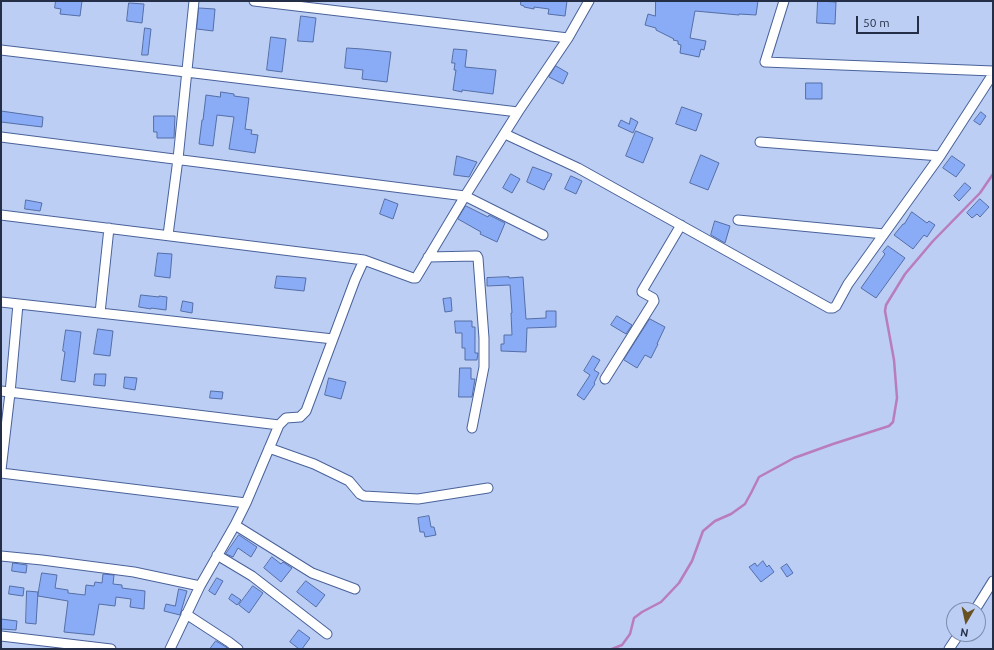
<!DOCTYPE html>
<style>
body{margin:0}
#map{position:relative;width:994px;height:650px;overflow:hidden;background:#bccef4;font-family:Ubuntu,sans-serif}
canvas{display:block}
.frame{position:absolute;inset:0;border:2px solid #242f47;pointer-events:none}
.north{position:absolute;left:946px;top:602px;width:40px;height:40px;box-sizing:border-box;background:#bccef4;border:1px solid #7f8eaf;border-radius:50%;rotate:189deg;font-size:11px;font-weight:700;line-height:16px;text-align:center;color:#242f47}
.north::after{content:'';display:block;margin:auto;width:14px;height:18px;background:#685221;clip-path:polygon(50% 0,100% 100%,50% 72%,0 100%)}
.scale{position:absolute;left:856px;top:16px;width:63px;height:18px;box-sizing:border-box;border:2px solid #242f47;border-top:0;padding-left:5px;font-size:12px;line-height:14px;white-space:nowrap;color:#242f47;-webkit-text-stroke:3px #bccef4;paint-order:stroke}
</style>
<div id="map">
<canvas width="994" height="650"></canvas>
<div class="frame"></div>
<div class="north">N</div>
<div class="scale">50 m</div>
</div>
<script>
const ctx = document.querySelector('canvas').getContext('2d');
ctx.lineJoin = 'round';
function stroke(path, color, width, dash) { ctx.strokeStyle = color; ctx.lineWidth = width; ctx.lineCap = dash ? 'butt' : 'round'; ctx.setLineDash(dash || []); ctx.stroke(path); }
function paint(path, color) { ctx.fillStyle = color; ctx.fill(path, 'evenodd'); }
stroke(new Path2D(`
 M612,649L622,645L630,634L634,618L642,612L661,602L679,583L692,561L703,531L715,521L731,514L745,504L751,493L759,477L794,458L833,444L889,426L893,422L897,398L894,360L885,311L886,305L905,274L933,241L980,193L993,174`), '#b97cbc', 2.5);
const building = new Path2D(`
 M56,1H82L80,16L60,14L61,9L55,8Z
 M521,1H567L565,16L548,14L549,9L534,7V9L524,7V6L521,5Z
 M656,1H758L756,15L739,14V15L695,11L690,38L706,41L704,50L701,49L699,57L680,53L681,45L678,44V41L673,40L674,39L656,30V28L645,25L648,14L655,16Z
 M818,1L836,2L835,24L817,23Z
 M129,3L144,4L142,23L127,21Z
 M199,8L215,9L213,31L197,29Z
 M301,16L316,18L313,42L298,41Z
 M145,28L151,29L148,55H142Z
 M271,37L286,39L282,72L267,70Z
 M347,48L362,49L391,52L387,82L362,79L363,70L345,68Z
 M454,49L467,50L465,67L496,70L493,94L462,90V92L453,90L456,70H454L455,63H452Z
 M556,66L568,73L563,84L549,77Z
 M806,83H822V99H806Z
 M221,92L234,94V96L249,98L245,129L252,130L251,134L258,135L255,153L229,149L234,117L217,115L213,146L199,144L202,120H203L206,95L220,97Z
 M682,107L702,114L696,131L676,124Z
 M1,111L43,117L42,127L1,122Z
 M981,112L986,116L980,125L974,121Z
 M154,116H175L174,138H157V132H154Z
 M631,118L638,122L633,133L618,126L621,120L629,124Z
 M636,131L653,138L643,163L626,156Z
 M701,155L719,163L708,190L690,183Z
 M457,156L477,162L469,177L454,175Z
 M952,156L965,165L956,177L943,168Z
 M533,167L552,174L549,181H548L544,190L527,182Z
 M511,174L520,179L512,193L503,188Z
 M571,176L582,181L576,194L565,189Z
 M965,183L971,188L959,201L954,196Z
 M385,199L398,204L393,219L380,214Z
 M980,199L989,207L980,217L977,214L972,218L967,213Z
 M26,200L42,203L40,211L25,209Z
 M466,206L488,217L489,215L505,223L497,242L480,234L481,232L458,219Z
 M912,212L927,223L929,221L935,225L927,237L924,235L913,249L894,235L903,224H904Z
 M715,221L730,226L725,243L711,235Z
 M888,246L905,258L876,298L861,288L885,254L883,252Z
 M158,253L172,254L170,278L155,276Z
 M277,276L306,278L304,291L275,288Z
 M509,277V278L523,277L526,319L546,318V311H556V327L527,328L526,352L501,351V344H504V335H512L511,313H512L510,285L487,286V278Z
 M141,295L159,297V296L167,297L166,310L151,308V309L139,307Z
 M451,298L452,311L445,312L443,299Z
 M183,301L193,303L192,313L181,311Z
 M617,316L632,325L626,334L611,325Z
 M650,319L665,327L657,344H658L651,358L645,355L637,368L624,360Z
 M455,321H472V327H475V353H478L477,360H465V348H462V333H456Z
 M98,329L113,331L110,356L94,354Z
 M66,330L81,332L75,382L61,380L65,352L63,351Z
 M593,356L600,360L594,370L599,373L594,383L595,384L584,400L577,395L590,375L584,371Z
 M460,368H471V379H475L472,397H459Z
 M95,374H106L105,386L94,385Z
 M125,377L137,378L135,390L124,388Z
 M329,378L346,382L341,399L325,395Z
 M211,391L223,392L222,399L210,398Z
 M429,516L431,527H434L436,535L425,537L424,532H420L418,518Z
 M239,535L257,547L251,557L238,548L233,557L226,554Z
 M272,557L281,564L283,562L292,568L281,582L264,568Z
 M763,561L767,567L769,565L774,572L761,582L749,567L755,563L757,566Z
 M13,563L27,565L26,573L12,571Z
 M787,564L793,573L787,577L781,568Z
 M42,573L57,575L55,588L68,590V593L85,595L86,585L94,586L95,582L102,583L103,574L114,575L113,584L122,585V588L145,591L144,609L130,607L131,599L116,597L115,606L99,604L94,635L64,632L68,601L38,596Z
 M217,578L223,581L215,595L209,591Z
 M306,581L325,595L316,607L297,592Z
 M10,586L24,588L23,596L9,594Z
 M253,586L263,593L249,613L239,605Z
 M179,589L187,591L180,615L164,611L166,604L175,606Z
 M27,591L38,592L36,624L26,623Z
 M232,594L241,600L237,605L229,599Z
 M1,619L17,621L16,630L1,629Z
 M299,630L310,638L302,649H299L290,642Z
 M216,641L226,647L228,649H210Z`);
paint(building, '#8aacf6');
stroke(building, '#546ea6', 1);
const minor = new Path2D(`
 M254,1L568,38
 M784,1L765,62L993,71
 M1,50L186,72L518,112
 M505,134L578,168L829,308H833L836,306L848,284L940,156L993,74
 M1,137L465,196L543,235
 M760,142L940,156
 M1,215L364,260
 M738,220L884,234
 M168,235L178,159L194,1
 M428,257L475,256H477L478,258L484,338V367L472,428
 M1,302L333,339
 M100,313L109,228
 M605,379L654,301L653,298L642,292V291L681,225
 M1,391L279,425
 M269,448L314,464L349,481L360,494L364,496L418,499L488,488
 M1,470L10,393L18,304
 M1,473L246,503
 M235,525L312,573L355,589
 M217,555L252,576L327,634
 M1,556L42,560L134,572L200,586
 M975,610L993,581
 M186,614L229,642L238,649
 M1,636L111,649
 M170,649L200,586L235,525L246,503L279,425L286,418L300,417L306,411L355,280L364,260L413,278H416L465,196L518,112L568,38L589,1
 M949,649L959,634`);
stroke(minor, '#49629a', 11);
stroke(minor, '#fff', 9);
</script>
